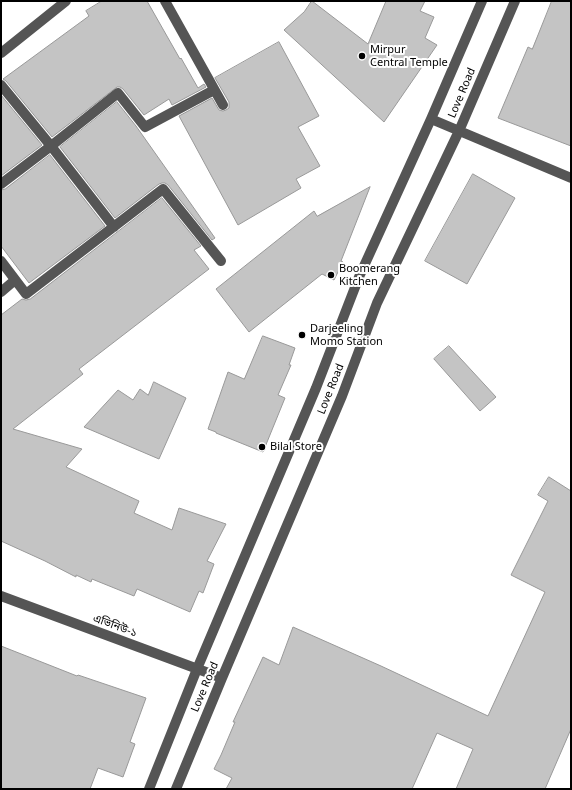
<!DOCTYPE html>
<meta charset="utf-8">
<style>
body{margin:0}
#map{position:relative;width:572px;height:790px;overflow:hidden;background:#fff;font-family:"Noto Sans",sans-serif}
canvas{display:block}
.frame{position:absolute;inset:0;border:2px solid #000;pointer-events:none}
</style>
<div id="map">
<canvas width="572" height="790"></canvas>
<div class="frame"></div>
</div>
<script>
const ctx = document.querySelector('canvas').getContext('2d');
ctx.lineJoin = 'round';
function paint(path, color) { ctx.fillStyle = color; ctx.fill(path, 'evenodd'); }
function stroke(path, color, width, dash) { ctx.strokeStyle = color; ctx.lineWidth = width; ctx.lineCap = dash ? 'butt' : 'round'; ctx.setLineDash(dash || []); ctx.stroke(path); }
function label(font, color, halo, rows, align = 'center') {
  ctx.font = font + ' "Noto Sans","Noto Sans Bengali",sans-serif'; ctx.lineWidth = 4; ctx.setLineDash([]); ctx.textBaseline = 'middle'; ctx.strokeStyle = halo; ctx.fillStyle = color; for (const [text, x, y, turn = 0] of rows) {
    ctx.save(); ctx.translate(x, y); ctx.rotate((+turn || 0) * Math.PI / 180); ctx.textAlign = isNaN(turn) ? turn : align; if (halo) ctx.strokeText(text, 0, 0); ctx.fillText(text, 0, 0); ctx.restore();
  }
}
const building = new Path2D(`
 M102,1H147L180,59L181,58L198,88L204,84L206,87L172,105L169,99L144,115L123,89L120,87H117L52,137L6,81L3,79L89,16L86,11Z
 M312,1L368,44L386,1H425L420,11L434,17L425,38L437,45L384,122L284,30L304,12Z
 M552,1H571V146L498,118L528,47L532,49Z
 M279,42L319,116L298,127L320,166L296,179L301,188L238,225L179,116L212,98L219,110L223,111L226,110L229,108V102L215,78Z
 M1,95L42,145L1,176Z
 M117,102L136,126L215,238L212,240L168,185L165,183H162L159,184L115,218L60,147Z
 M50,155L105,226L29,283L1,246V190L5,189Z
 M473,174L515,198L467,284L425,261Z
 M370,187L341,261L343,262L334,280L322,274L249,332L216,289L314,211L317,216Z
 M162,198L201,246L194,250L209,269L79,369L83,374L13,429L82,449L66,467L139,501L134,513L172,530L179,508L226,524L207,561L214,564L203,593L199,591L190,612L137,589L134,596L92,579L91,582L76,575V577L45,561L1,541V315L22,299L26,300L30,299Z
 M263,336L295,348L289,365H291L278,395L285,398L263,452L216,433V432L208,429L228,372L244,379Z
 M449,346L496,397L480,411L434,359Z
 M154,382L186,398L159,459L84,427L118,390L133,400L140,389L148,395Z
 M549,477L571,491V729L545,789H456L473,749L437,733L412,789H226L232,778L214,769L221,755L235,722H233L263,657L279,665L293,627L381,666L488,716L545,592L511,575L548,501L538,495Z
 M1,646L77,676L78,675L146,698L130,742L135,744L123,777L98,768L90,789H1Z`);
paint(building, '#c4c4c4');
stroke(building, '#999', 1);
stroke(new Path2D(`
 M165,1L223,105
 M1,53L66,1
 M1,85L51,146L114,227
 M431,119L571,178
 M1,184L51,146L118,93L145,127L214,90
 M1,261L26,294L163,189L221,261
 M1,292L15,280
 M1,596L222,678
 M149,789L197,669L316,388L359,277L431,119L482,1
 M176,789L222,678L342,396L377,303L459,131L515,1`), '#555', 10);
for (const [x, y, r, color] of [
 [362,56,4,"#000"],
 [331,275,4,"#000"],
 [302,335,4,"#000"],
 [262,447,4,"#000"]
]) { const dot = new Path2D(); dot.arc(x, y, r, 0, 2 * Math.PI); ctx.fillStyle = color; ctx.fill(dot); stroke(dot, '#fff', 1.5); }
label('11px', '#000', '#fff', [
 ["Mirpur",370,50],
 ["Central Temple",370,63],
 ["Boomerang",339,269],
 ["Kitchen",339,282],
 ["Darjeeling",310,329],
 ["Momo Station",310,342],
 ["Bilal Store",270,447]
], 'left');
label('11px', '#000', '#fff', [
 ["Love Road",462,93,-67],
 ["Love Road",331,389,-68],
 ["এভিনিউ-১",115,626,20],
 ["Love Road",205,687,-67]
]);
</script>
